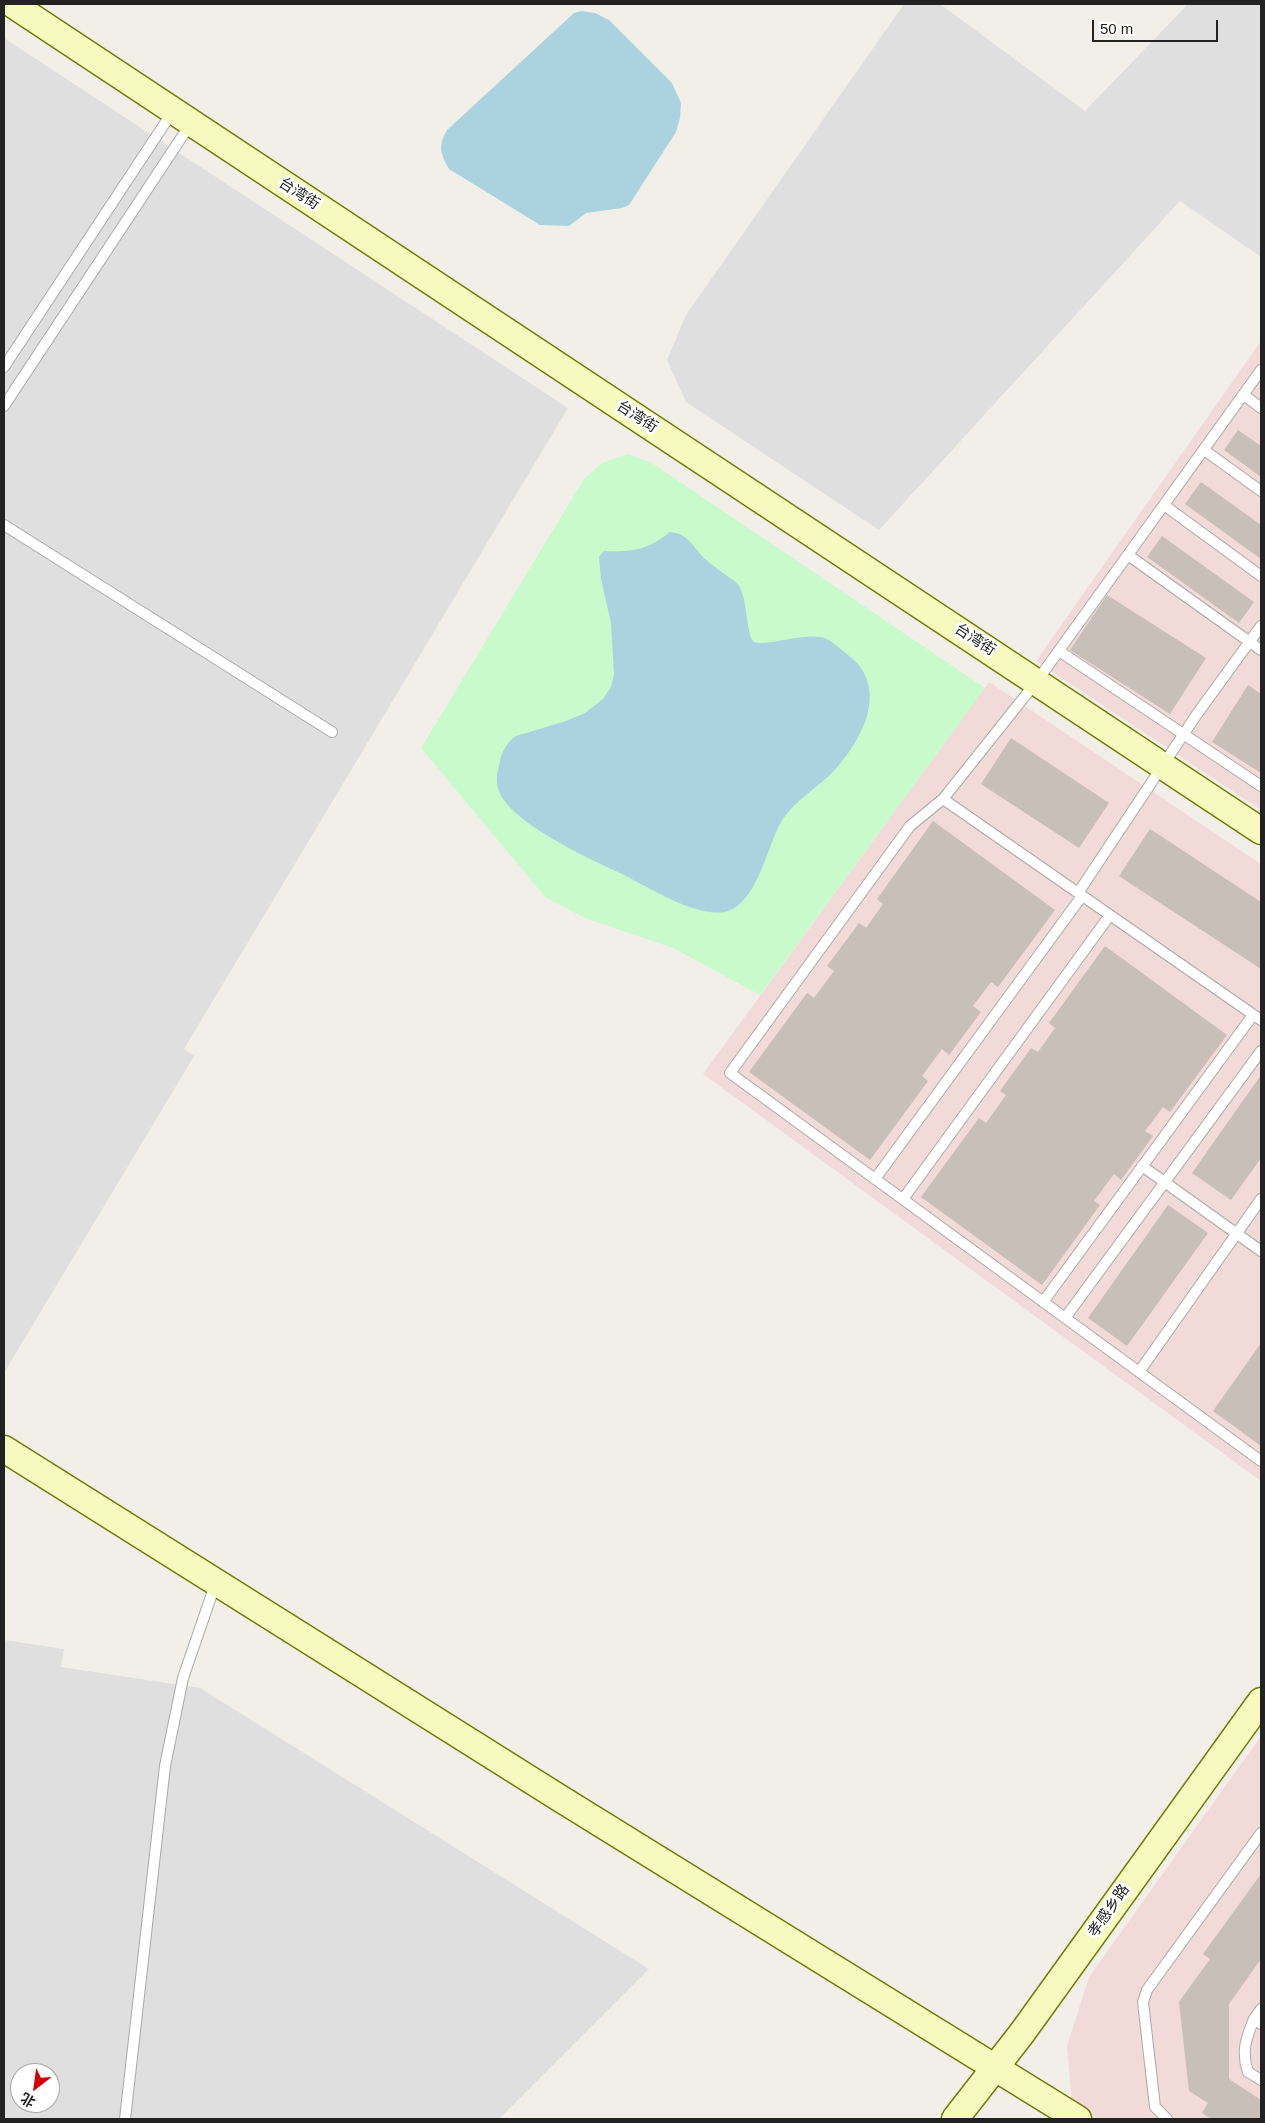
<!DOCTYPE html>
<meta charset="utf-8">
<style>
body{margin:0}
#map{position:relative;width:1265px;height:2123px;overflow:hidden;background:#f2efe9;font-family:Arial,"Noto Sans SC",sans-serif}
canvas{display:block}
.frame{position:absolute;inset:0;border:5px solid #222;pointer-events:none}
.north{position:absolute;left:10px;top:2063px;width:50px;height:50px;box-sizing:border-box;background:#fff;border:1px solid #a7a7a7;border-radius:50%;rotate:210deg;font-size:14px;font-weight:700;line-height:20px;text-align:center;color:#222}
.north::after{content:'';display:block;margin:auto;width:18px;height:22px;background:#d40000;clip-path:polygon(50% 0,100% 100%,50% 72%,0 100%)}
.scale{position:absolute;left:1092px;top:20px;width:126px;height:22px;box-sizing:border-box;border:2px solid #222;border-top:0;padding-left:6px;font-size:15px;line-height:18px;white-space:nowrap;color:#222;-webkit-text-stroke:4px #fff;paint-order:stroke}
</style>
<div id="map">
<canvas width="1265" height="2123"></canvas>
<div class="frame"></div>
<div class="north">北</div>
<div class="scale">50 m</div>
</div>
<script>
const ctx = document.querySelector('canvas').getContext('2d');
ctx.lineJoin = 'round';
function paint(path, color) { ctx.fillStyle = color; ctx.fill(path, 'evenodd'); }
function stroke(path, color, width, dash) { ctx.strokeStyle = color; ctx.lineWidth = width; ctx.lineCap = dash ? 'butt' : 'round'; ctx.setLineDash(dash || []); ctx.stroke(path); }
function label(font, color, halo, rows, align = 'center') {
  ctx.font = font + ' Arial,"Noto Sans SC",sans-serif'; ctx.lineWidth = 5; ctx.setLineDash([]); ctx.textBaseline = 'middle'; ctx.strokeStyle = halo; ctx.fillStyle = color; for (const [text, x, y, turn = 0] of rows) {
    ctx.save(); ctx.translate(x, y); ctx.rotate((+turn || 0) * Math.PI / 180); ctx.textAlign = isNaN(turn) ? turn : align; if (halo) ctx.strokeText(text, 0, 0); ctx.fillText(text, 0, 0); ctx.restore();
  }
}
paint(new Path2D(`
 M904,4H940L1085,111L1188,4H1261V257L1180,201L879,530L686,402L667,360L686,315Z
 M4,38L568,408L184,1049L194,1056L4,1373Z
 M4,1640L64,1649L61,1667L200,1688L649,1969L499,2119H4ZM20,2073H50V2103H20Z`), '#e0dfdf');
paint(new Path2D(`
 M1261,341V810L1036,661Z
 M989,682L1261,864V1481L703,1074Z
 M1261,1736V2119H1098L1072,2103L1067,2046L1089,1977Z`), '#f2dad9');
paint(new Path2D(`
 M628,454L652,463L985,688L760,995L673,948L585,918L546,898L421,748L584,479L602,463Z`), '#c8facc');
paint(new Path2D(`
 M581,11L595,13L609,20L672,83L681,103L680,118L676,132L629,205L622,208L586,213L569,226L540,225L449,169C440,153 438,146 447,130L574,13Z
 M670,532C675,533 679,533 683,536C691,541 697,551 704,558C713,566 723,573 733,580C737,583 739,585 741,590C747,603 747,635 753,641C761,649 808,630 827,639C831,641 854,659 858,664C884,696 862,738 839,765C822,786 793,800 780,824C767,848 757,901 728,911C698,920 647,886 620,873C590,859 506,821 498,788C496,781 497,772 499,766C501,753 506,743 516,736L566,721L585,713L603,699L611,687L614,674L611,623L601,579L599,557L604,551C632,552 648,550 670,532Z`), '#aad3df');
paint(new Path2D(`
 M1238,430L1261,446V477L1224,450Z
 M1201,482L1261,525V559L1185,504Z
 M1162,536L1254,602L1239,623L1147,557Z
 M1107,595L1206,658L1170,714L1070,650Z
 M1248,685L1261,694V773L1212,742Z
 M1011,738L1109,803L1079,848L981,784Z
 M933,821L1055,910L998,987L991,982L973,1006L981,1012L949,1055L942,1049L922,1076L928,1081L870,1160L749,1072L807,993L814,998L834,971L827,966L859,923L866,928L883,904L877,899Z
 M1150,829L1261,902V969L1119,876Z
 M1105,946L1227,1035L1170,1112L1163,1107L1145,1131L1153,1136L1121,1180L1114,1174L1094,1201L1100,1205L1042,1285L921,1197L979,1118L986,1123L1006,1095L1000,1091L1031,1048L1038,1052L1055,1028L1049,1023Z
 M1261,1075V1158L1231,1200L1192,1173Z
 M1168,1205L1208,1233L1127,1346L1088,1318Z
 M1261,1343V1446L1213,1411Z
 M1261,1874V1959L1229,2004V2079L1261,2100V2119H1211L1202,2113L1208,2103L1189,2091L1179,2002L1210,1959L1203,1954Z`), '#c7bfb8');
const lane = new Path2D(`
 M4,367L173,111
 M1261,370L1037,681L943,799L910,826L730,1073L1261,1461
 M1244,395L1261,408
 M4,406L191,123
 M1204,450L1261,491
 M1164,505L1261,576
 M4,525L332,732
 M1128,555L1261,650
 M1059,651L1261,786
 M943,799L1261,1020
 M1078,893L1197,714L1261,626
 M1142,1166L1261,1251
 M875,1179L1082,896
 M903,1199L1110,915
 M1043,1302L1253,1015
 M1065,1318L1261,1051
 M1139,1372L1261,1199
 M1261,2009L1254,2019L1261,2024
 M1254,2019C1246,2038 1241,2052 1248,2072L1261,2080
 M125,2119L165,1766L183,1678L216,1582
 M1167,2119L1155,2107L1143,2002L1147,1990L1261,1833`);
const secondary = new Path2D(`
 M12,4L1261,831
 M4,1449L561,1799L1078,2119
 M955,2119L1022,2033L1261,1701`);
stroke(lane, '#a9a9a9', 12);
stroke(secondary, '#707d05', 29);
stroke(lane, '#fff', 10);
stroke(secondary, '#f7fabf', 26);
label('15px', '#222', '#fff', [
 ["台湾街",299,194,33],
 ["台湾街",637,417,33],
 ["台湾街",975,640,33],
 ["孝感乡路",1109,1911,-55]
]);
</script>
